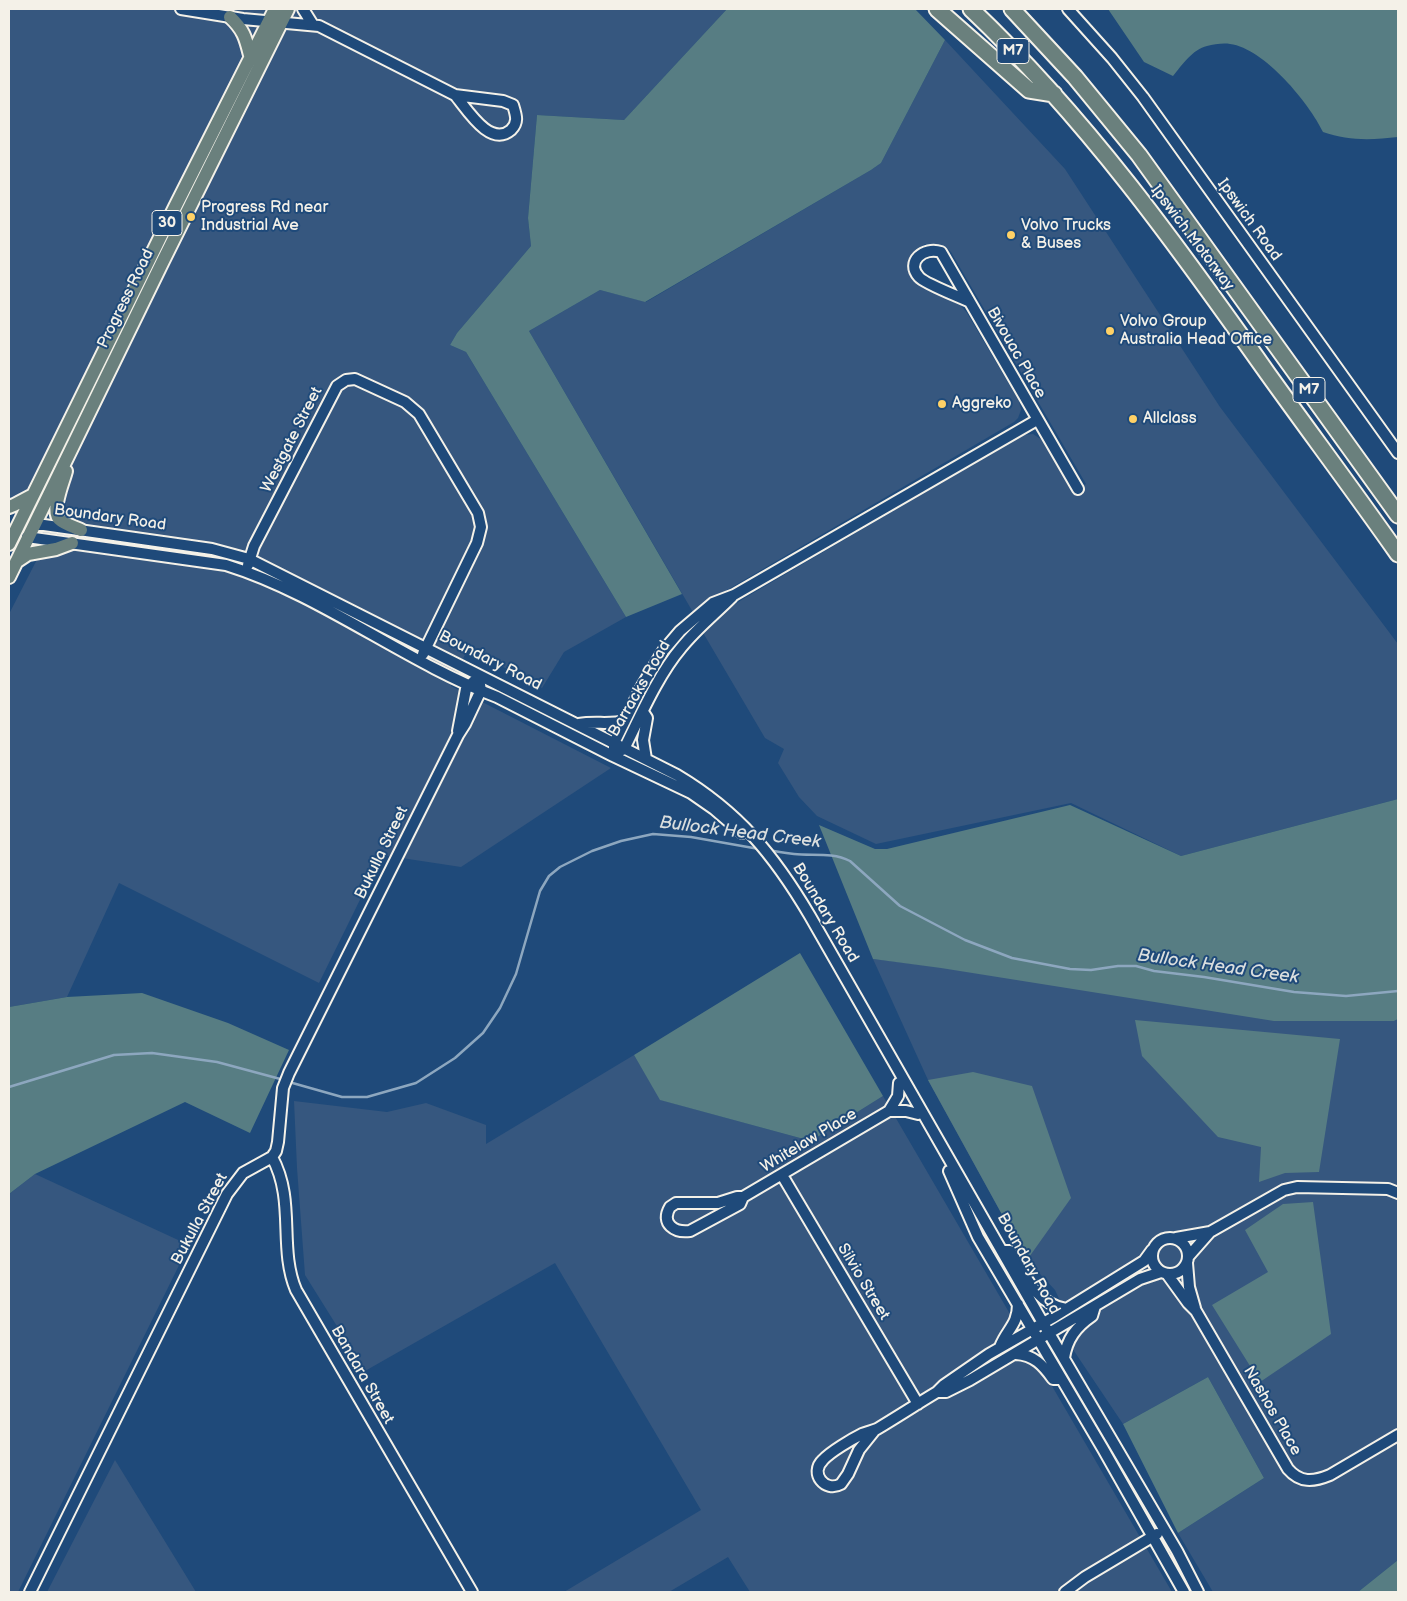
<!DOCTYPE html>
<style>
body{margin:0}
#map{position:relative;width:1407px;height:1601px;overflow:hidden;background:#1f4a7a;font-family:"Balsamiq Sans",sans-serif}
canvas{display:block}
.frame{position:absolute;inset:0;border:10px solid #f4f1e8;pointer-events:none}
</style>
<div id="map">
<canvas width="1407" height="1601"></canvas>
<div class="frame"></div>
</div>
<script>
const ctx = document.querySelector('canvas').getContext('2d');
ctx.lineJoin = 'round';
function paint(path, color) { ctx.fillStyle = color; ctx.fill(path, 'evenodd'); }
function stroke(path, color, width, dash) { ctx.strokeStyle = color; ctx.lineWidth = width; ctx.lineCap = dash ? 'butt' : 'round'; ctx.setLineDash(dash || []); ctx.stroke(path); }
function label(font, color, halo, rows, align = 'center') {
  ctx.font = font + ' "Balsamiq Sans",sans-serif'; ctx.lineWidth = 4; ctx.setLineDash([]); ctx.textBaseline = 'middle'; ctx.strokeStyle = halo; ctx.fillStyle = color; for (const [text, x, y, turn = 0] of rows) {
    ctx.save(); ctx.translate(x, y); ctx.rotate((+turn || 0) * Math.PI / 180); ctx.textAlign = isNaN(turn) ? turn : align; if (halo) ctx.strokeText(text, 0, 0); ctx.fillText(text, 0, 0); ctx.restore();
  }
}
paint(new Path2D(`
 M9,9H727L624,120L537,115L528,218L531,246L457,333L450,345L466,352L626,617L564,652L542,688L468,648L451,686L611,768L461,867L382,855L319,983L119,883L67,997L9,1007V614L67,501L15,496L9,497Z
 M945,40L1065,169L1220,407L1398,644V799L1181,856L1071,803L876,844L817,816L799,797L778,763L784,749L765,738L702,631L719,615L743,599L1023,435L1033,434L1042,440L1073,492L1086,484L951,252L946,247L938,244H925L916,250L911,256L909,262L910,273L919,284L944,294L957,301L967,313L1019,401L1021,410L1018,418L1014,422L727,590L694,614L529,331L600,290L646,302L871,170L881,163Z
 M873,959L1394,1021L1398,1019V1560L1358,1592H1213L1178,1533L1264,1478L1208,1377L1123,1424L1070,1345L1076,1335L1055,1290L1027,1260L928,1080Z
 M634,1055L661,1100L811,1141L883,1096L1172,1592H750L728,1557L669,1592H564L701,1510L555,1263L365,1371L305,1275L297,1168L294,1101L387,1112L426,1103L486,1125V1144Z
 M35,1174L189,1245L18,1592H9V1194Z
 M115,1460L196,1592H47Z`), '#36577f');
paint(new Path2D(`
 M727,9H915L945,40L881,163L871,170L645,302L600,290L529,331L682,594L626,617L466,352L450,345L457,333L531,246L528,218L537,115L624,120Z
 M1108,9H1398V137C1372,140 1348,141 1323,132C1310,104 1264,48 1230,44C1224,43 1214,44 1207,46C1193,49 1182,65 1173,76L1144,62Z
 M1398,799V1019L1394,1021H1274L941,968L873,959L819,825L875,849H887L1070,805L1181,856Z
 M800,953L883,1096L811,1141L660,1100L634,1055Z
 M142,993L228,1023L289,1050L250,1133L185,1102L35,1174L9,1194V1007L67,997Z
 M1135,1020L1340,1039L1319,1172L1285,1173L1259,1182L1261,1147L1218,1137L1142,1056Z
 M973,1072L1032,1086L1071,1198L1027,1260L928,1080Z
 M1313,1202L1331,1334L1260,1382L1212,1305L1268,1272L1245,1230L1283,1204Z
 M1208,1377L1264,1478L1178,1533L1123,1424Z
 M1398,1560V1592H1358Z`), '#577d83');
stroke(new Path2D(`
 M769,850C777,852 785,853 794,854C813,856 832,852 850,861L900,906L965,940L1012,958L1070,969L1091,970L1118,966H1136L1154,971L1204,977L1294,992L1346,996L1398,991
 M289,1082L342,1097H367L416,1083L455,1058L483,1033L500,1008L516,974L540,891L549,876L560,867L592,851L621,841L653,834L691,837L759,849
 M9,1087L114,1055L152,1053L217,1062L284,1080`), '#8da7bf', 2.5);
const minor = new Path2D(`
 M181,9L243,19L319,26L455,95L503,101L513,105C516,115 519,122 511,130C490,148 467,109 455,95
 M303,9L313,25
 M1068,9L1112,58L1143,97L1398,453
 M970,302C960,297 925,284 919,277C905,262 924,246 941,252L1078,489
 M34,525H44L212,549L249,559L677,775C739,812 774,855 810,916L1043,1323L1177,1551L1198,1592
 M27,537L226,565C322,595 403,661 497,697L613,756L691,793L714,809L742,833
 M248,565L254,546L337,386L346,380L355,379L405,402L419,414L478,513L481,527L477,543L423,654
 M643,712L647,718L643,740L646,759
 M579,724C595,721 609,725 625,721
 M458,731L466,689L475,680
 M614,750V743L642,686L663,651L680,631L713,603L734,595L1037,420
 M620,751L624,749C640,717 658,675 681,648C696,629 715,614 732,597
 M889,1111H906L918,1114
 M272,1157C296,1201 278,1247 296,1290L472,1592
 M949,1171L978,1237L1103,1449L1184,1592
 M782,1175L918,1404
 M743,1197L740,1204L690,1231C675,1233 660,1224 670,1207L676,1203H718L737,1197H743L889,1111L898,1096L899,1083
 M1152 1256a18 18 0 1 1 36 0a18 18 0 1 1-36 0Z
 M1176,1238L1210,1232
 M1002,1251H1010C1025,1275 1036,1304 1066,1309
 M1188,1257L1210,1232L1284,1190L1297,1187L1388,1189L1398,1193
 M1187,1263L1189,1287L1195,1308
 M1167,1274L1188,1303L1196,1311L1288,1469C1300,1483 1313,1482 1330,1475L1398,1435
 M1000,1347C1007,1329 1018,1325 1018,1304
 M1016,1354C1034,1355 1043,1365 1053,1379H1061
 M1064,1358C1067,1339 1076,1327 1092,1316L1095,1306
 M937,1392H946L970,1380L1140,1279L1161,1272
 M875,1430L859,1450L848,1474L841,1484C825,1493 809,1473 823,1460C830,1452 852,1439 862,1434C867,1432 872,1431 877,1429C897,1417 917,1404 937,1392L944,1385L989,1354L1052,1318L1144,1261L1152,1250
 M30,1592L227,1194L243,1173L272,1157L276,1151L278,1142L283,1088L289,1073L458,735L465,724L481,690L480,685
 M1065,1592L1085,1577L1157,1534`);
const major = new Path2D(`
 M230,17C245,31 246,40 251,59
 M66,471C63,483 51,509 59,519C64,524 74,527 81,530
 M9,507L14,505L31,496
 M9,544L175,207L275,9
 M16,562L28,554L56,549L72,543
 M9,577L162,263L288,9`);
const highway = new Path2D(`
 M937,9L1029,90L1054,94
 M971,9C1086,118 1177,245 1268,374C1311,434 1356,494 1398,554
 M1012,9L1075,77L1139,155L1398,515`);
stroke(minor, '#f4f1e8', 14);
stroke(major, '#f4f1e8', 16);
stroke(highway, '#f4f1e8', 19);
stroke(minor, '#1f4a7a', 10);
stroke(major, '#6a807d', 12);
stroke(highway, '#6a807d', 15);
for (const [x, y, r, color] of [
 [191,217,5,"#ffd166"],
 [1011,235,5,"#ffd166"],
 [1110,331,5,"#ffd166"],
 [942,404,5,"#ffd166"],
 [1133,419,5,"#ffd166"]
]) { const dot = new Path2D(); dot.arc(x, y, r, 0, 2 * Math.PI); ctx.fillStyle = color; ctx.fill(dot); stroke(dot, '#1f4a7a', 2); }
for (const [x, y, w] of [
 [1013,51,32],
 [167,223,30],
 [1309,390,32]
]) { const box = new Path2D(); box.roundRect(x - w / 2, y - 12.5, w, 25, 4); ctx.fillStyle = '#1f4a7a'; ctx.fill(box); stroke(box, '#f4f1e8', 1); }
label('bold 15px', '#f4f1e8', null, [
 ["M7",1013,51],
 ["30",167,223],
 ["M7",1309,390]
]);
label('16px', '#f4f1e8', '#1f4a7a', [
 ["Progress Rd near",201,208],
 ["Industrial Ave",201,226],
 ["Volvo Trucks",1021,226],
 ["& Buses",1021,244],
 ["Volvo Group",1120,322],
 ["Australia Head Office",1120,340],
 ["Aggreko",952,404],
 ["Allclass",1143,419]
], 'left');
label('16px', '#f4f1e8', '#1f4a7a', [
 ["Ipswich Road",1249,220,54],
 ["Ipswich Motorway",1192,238,53],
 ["Progress Road",126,299,-64],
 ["Bivouac Place",1016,353,60],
 ["Westgate Street",292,440,-63],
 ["Boundary Road",110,518,8],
 ["Boundary Road",490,661,27],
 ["Barracks Road",640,689,-60],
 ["Bukulla Street",382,853,-64],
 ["Boundary Road",825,913,59],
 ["Whitelaw Place",809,1141,-31],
 ["Bukulla Street",200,1219,-62],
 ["Boundary Road",1028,1264,61],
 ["Silvio Street",863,1282,59],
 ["Bandara Street",362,1375,60],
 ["Nashos Place",1272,1411,60]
]);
label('italic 18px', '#dadede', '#1f4a7a', [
 ["Bullock Head Creek",740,833,7],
 ["Bullock Head Creek",1218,967,8]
]);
</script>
